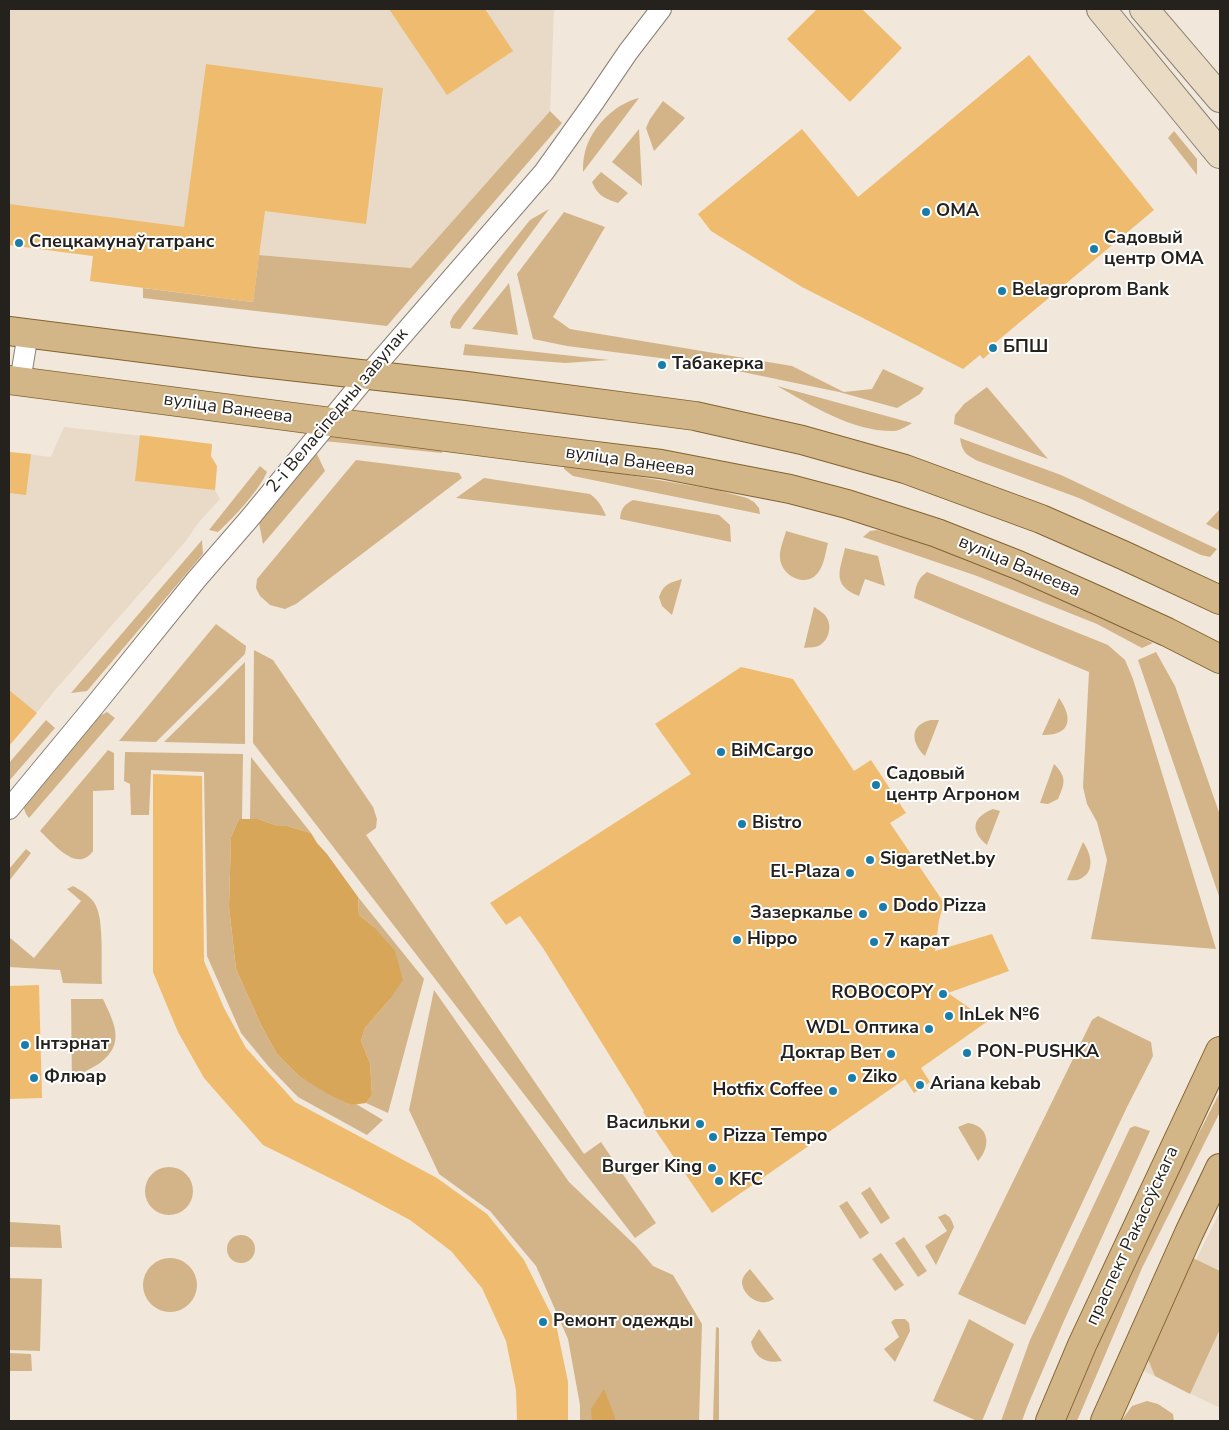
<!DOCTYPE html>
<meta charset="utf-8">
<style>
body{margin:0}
#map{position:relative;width:1229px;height:1430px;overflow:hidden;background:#f1e7da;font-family:"Nunito Sans",sans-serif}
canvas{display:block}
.frame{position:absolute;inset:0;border:10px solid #25221d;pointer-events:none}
</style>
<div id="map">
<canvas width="1229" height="1430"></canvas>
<div class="frame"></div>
</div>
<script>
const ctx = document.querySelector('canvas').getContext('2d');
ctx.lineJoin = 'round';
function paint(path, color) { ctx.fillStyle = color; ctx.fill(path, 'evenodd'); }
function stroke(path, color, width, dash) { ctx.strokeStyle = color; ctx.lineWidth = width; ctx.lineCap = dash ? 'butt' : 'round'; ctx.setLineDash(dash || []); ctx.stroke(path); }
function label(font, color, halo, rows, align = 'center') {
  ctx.font = font + ' "Nunito Sans",sans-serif'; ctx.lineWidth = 4; ctx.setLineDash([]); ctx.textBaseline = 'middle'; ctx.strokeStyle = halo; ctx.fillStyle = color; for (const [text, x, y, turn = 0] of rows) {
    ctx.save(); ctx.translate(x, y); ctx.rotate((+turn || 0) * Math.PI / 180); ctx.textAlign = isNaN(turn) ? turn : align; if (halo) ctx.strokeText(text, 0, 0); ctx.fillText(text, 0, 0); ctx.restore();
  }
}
paint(new Path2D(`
 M9,9H554L550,111L411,268L260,255L253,302L90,281L93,256L9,245Z
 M64,427L212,444L210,459L214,462L217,466L215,490L220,499L199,522L185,542L56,689L9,746V452L51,457Z
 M1220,1211V1408L1142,1370Z`), '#e8dac6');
paint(new Path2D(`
 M639,98L583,172C583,166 583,159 585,152C591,128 614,104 639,98Z
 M663,101L685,118L654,151L646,128L650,119Z
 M550,111L562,123L387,326L143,298V288L253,302L259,255L411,268Z
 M639,129L642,186L612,162Z
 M1174,131L1197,159V175L1168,138Z
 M601,172L628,193L618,203C604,198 598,196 592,182Z
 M549,209L460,329L451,328L450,322L453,316L530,220Z
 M564,212L605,227L553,317L570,329L792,366L844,392L872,389L883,369L924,388L920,394L897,408L839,392L699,363L567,346L533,339L517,274Z
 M509,283L518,335L472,329Z
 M465,344L609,360L565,363L463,355Z
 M777,386L912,423C907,426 901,430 895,431C852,432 813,406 777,386Z
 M987,387L1048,459L954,424L955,415L964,404Z
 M331,435L441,447L442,453L324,441Z
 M960,438L1061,475L1217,549L1210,557L1201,555L1079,498L978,461C966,455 962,452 960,438Z
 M316,452L325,471L263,544L259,523Z
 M356,460L459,473L462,478L296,604L285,609L270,605L260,596L256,588L257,579Z
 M564,464L717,490L747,498L754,502L759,508L760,514L573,476L564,469Z
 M260,466L267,472C258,492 235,516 218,532L209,530Z
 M484,478L590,494C598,500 602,506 606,516L456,498Z
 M633,500L719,515L730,525L731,542L620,519C621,508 624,505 633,500Z
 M1220,509V531L1206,524Z
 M877,530C973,555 1065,598 1153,643L1142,648L1097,624L977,576L863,537L870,531Z
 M786,531L828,543C825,554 824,568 815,576C802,587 781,574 780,558C779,550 784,539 786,531Z
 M202,540L203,554L87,691L71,693Z
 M845,548L878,556L885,586L865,579L859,596C831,585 840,571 845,548Z
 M927,572L1108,645L1125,660L1133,679L1216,949L1091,939L1107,860L1097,822L1087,804L1083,787L1089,672L914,598C916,586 917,579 927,572Z
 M682,579L672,615L662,606L659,597C664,584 669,583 682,579Z
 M814,607C817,609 821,611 824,614C833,623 830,639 820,645C816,648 809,647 804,648Z
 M216,624L246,646L245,654L156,742L119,741Z
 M254,650L273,660L373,807L377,819L376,828L366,835L584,1154L601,1142L656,1223L635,1238L253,743Z
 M1156,652L1175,686L1220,815V899L1138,660Z
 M245,662V744L164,742Z
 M1059,698C1074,719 1070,736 1042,735Z
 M107,712L115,718L29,818L26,814L23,806L94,719Z
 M46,720L55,728L9,781V763Z
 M931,720H939L925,756C912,744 908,725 931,720Z
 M108,750L114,753V790L93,791V851C77,874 53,843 40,831Z
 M125,752L243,754L242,819H239L231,837L229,907L236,969L261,1025L277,1054L300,1077L351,1105L356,1104L383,1120L367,1135L298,1097L269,1067L241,1033L207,956L204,772L151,770L149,815H131L130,784L124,781Z
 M251,757L311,833L287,826H278L258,819H250Z
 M1054,764C1067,777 1065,783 1058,799L1048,804L1040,803Z
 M993,809L1000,811L987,845C969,830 973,817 993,809Z
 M1083,842C1091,853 1096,872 1080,879C1077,881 1071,880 1067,880Z
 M26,849L31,853L28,857L9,881V869Z
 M73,886C81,890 93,898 96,906C104,921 101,965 102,984L63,983L60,970L9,967V937L34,958L81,901L67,889Z
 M358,897L424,979L388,1113L366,1103L372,1095L370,1063L361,1041L365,1028L390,999L374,927L359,915Z
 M434,990L569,1182L636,1246L653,1266L673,1275L702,1324L699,1421H580V1405L568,1339L536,1266L490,1211L439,1174L409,1110Z
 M71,999H103C114,1023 126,1043 100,1063C96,1066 91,1068 86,1071C81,1074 77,1080 72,1085Z
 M1098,1016L1151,1042L1153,1056L1127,1107L1025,1325L958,1294L1092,1020Z
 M1220,1092V1112L1142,1268L1077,1421H1066L1116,1302L1190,1150Z
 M968,1123C990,1126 991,1147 978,1161L958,1127Z
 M1135,1126L1150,1131L1063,1323L1027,1407L1022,1421H1001L1030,1340L1042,1315L1130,1128Z
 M145 1191a24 24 0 1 1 48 0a24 24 0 1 1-48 0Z
 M870,1187L890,1218L881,1224L861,1193Z
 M847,1201L869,1233L860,1239L839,1206Z
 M945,1214C951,1217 952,1221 954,1227L936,1265L925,1246L947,1231L938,1217Z
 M9,1222L60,1225L62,1248L9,1247Z
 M227 1249a14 14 0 1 1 28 0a14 14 0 1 1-28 0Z
 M904,1237L927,1271L918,1277L895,1243Z
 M881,1253L904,1285L895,1291L872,1259Z
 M143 1285a27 27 0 1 1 54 0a27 27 0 1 1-54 0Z
 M1193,1258L1220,1271V1329L1190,1394L1155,1376L1147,1357Z
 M750,1269L774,1299C771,1300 769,1302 766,1302C756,1304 743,1294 742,1283C742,1277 746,1273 750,1269Z
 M9,1278L42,1279L40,1351L9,1350Z
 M895,1319H905L909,1323L910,1331L895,1362L884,1349L899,1337L891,1322Z
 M969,1319L1014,1344L982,1421H977L933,1401Z
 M716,1327L719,1328V1421H713Z
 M759,1329L782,1361C766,1364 755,1358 751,1342Z
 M9,1353L31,1354L32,1371H9Z
 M1147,1401L1158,1404L1173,1414L1174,1421H1121L1132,1406Z`), '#d3b488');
paint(new Path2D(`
 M239,819H258L278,826H287L311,833L317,843L327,854L358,897L359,915L374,927L395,951L403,980L390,999L365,1028L361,1041L370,1063L372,1095L366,1103L351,1105L328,1094L300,1077L277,1054L261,1025L236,969L229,907L231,837Z
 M604,1389L615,1417V1421H592L591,1409Z`), '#d8a658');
paint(new Path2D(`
 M389,9H485L513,51L447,95Z
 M817,9H862L902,48L850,102L787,39Z
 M1029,55L1154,210L995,343L998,346L983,359L980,355L963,369L802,287L711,231L698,214L802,129L858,197Z
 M206,64L383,88L366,224L265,211L253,302L90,281L93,256L9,245V204L184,227Z
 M140,435L212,444L211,456L217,466L215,490L135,481Z
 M9,452L31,454L26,495L9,493Z
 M741,667L793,679L854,771L871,760L906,813L890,823L944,903L939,920L935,951L992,934L1009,971L948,993L988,1021L921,1068L930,1082L914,1093L905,1079L712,1213L643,1112L644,1111L543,948L520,916L506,925L490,903L691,774L655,724Z
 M9,690L37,713L9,746Z
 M153,774L202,776L204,961L224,1008L246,1048L295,1102L437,1178L487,1214L524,1260L556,1324L568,1382V1421H517L516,1390L506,1341L482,1288L451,1251L410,1220L348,1187L263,1145L204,1078L178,1032L153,972Z
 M39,985L42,1098L9,1099V986Z`), '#efbc6f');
const minor = new Path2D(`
 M20,382L28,333
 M9,809L91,710L196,580L249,519L367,376L544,172L594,102L628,52L661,9`);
const secondary = new Path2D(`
 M1101,9L1220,154
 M1144,9L1220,98`);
const primary = new Path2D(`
 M9,331L253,362L467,386L695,416L802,440L905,469L1041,519L1123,555L1220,600
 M9,380L523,447L661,464L790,489L847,504L937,533L1018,565L1099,601L1167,632L1220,659
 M1050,1421L1082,1345L1220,1051
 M1105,1421L1189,1233L1220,1168`);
stroke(minor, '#8a8174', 22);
stroke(secondary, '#8a8174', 30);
stroke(primary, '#83632f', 30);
stroke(minor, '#fff', 20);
stroke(secondary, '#e9dbc4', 28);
stroke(primary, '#d3b688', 28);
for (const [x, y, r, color] of [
 [926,212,5,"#187da8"],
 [19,243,5,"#187da8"],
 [1094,249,5,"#187da8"],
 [1002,291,5,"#187da8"],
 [993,348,5,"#187da8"],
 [662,365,5,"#187da8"],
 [721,752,5,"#187da8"],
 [876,785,5,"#187da8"],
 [742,824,5,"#187da8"],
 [870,860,5,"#187da8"],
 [850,873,5,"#187da8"],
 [883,907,5,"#187da8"],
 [863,914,5,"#187da8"],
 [737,940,5,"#187da8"],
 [874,942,5,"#187da8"],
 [943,994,5,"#187da8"],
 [949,1016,5,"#187da8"],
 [929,1029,5,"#187da8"],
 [25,1045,5,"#187da8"],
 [967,1053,5,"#187da8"],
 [891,1054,5,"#187da8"],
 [34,1078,5,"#187da8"],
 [852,1078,5,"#187da8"],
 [920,1085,5,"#187da8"],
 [833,1091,5,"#187da8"],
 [700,1124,5,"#187da8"],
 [713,1137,5,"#187da8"],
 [712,1168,5,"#187da8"],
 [719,1181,5,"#187da8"],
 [543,1322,5,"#187da8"]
]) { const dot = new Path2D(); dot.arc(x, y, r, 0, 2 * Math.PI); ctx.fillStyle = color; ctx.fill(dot); stroke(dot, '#fff', 2); }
label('bold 18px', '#25221d', '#fff', [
 ["ОМА",936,212],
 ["Садовый",1104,239],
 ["центр ОМА",1104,260],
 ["Спецкамунаўтатранс",29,243],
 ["Belagroprom Bank",1012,291],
 ["БПШ",1003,348],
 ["Табакерка",672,365],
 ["BiMCargo",731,752],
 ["Садовый",886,775],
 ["центр Агроном",886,796],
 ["Bistro",752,824],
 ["SigaretNet.by",880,860],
 ["El-Plaza",840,873,"right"],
 ["Dodo Pizza",893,907],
 ["Зазеркалье",853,914,"right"],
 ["Hippo",747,940],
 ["7 карат",884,942],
 ["ROBOCOPY",933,994,"right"],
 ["InLek №6",959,1016],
 ["WDL Оптика",919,1029,"right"],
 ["Інтэрнат",35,1045],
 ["PON-PUSHKA",977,1053],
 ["Доктар Вет",881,1054,"right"],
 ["Флюар",44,1078],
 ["Ziko",862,1078],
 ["Ariana kebab",930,1085],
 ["Hotfix Coffee",823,1091,"right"],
 ["Васильки",690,1124,"right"],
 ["Pizza Tempo",723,1137],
 ["Burger King",702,1168,"right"],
 ["KFC",729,1181],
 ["Ремонт одежды",553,1322]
], 'left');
label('18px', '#25221d', '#fff', [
 ["вуліца Ванеева",228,409,8],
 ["2-і Веласіпедны завулак",338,411,-50],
 ["вуліца Ванеева",630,462,8],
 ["вуліца Ванеева",1019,567,23],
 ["праспект Ракасоўскага",1133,1236,-65]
]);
</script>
